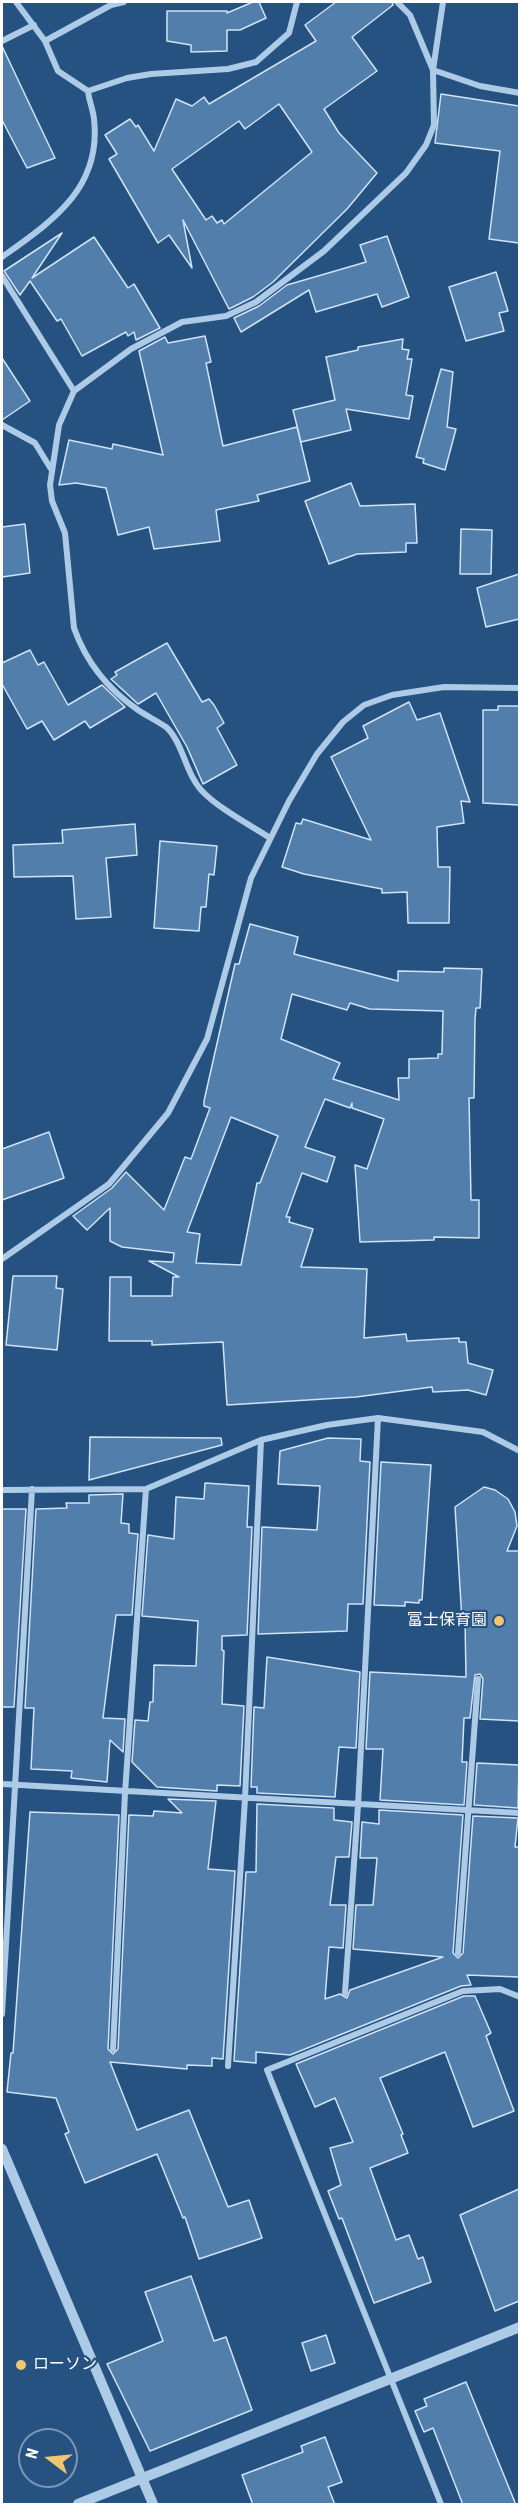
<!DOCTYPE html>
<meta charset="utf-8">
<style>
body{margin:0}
#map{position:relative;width:521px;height:2506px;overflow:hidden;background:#265281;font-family:"Roboto Condensed",sans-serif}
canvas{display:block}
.frame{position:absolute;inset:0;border:3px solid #fff;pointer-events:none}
.north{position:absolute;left:18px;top:2428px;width:60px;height:60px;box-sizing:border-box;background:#265281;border:2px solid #7d97b3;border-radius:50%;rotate:286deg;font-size:16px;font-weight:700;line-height:24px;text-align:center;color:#fff}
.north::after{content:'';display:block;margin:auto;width:21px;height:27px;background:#f0c572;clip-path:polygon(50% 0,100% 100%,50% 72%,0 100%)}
</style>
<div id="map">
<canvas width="521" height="2506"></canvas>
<div class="frame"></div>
<div class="north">N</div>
</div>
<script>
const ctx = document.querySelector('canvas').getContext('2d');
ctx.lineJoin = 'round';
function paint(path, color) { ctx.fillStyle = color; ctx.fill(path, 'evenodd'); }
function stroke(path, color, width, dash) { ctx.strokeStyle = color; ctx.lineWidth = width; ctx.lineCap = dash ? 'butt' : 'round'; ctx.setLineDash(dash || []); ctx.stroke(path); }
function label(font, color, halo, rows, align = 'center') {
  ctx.font = font + ' "Roboto Condensed","Noto Sans JP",sans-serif'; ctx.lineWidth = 4.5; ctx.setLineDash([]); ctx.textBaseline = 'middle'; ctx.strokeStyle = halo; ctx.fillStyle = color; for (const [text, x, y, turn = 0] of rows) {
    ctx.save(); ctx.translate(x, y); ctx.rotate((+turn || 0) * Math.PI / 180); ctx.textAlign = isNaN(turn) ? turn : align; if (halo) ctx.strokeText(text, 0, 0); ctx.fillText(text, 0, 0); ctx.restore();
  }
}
const building = new Path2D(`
 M253,2H259L266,18L240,30H227V51L191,52V45L167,41V11H227V13Z
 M336,2H392L393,5L352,37L377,71L324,109L339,133L377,173L347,209L273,282L253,297L229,309L183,220L192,268L169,235L158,243L109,159L117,154L105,135L130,119L136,127L138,125L154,151L176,99L192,106L204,97L209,104L316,41L305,25ZM279,104L312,152L224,224L222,220L217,223L212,216L206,220L172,169L239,121L245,129Z
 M2,46L55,158L27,168L2,120Z
 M441,94L519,106V243L489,239L500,151L435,143Z
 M62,233L32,278L94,237L128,288L134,284L160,328L136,340L134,332L128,336L126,332L82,356L61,319L57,321L30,281L20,295L4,271Z
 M387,236L409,297L382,307L377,294L316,312L309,290L241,332L234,318L259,306L287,285L366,262L360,245Z
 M496,272L508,311L499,313L504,331L466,341L449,287Z
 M205,336L211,362L206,363L223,446L297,427L310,481L257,495L259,501L216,510L220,541L154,549L149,527L118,535L106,488L76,483L59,485L69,440L112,449L113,444L163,455L139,351L165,337L168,343Z
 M403,339L402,349L409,350L407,359H412L406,395L413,396L409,419L346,409L351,430L301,442L293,410L335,400L326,357L358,350V347Z
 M2,358L30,401L2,420Z
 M441,369L453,372L447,427L456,429L445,470L423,463L424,459L416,457Z
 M351,483L360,506L415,504L417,543H406V552L357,554L329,564L305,501Z
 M25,524L30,573L2,577V527Z
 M461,529L492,530L491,574H460Z
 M519,574V619L486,627L477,588Z
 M167,643L202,702L209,699L214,705L224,723L217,728L237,765L203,784L187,747L156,693L138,704L111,679L117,675L115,672Z
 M30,650L38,665L44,662L68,705L102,685L125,707L90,728L85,721L54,740L42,721L27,729L2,684V663Z
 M409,702L417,720L440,713L470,802L461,801L464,823L437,827L438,867H450L449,923H408L407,892L382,893V889L304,874L282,867L296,823L301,824L303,819L371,840L331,757L368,738L363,726Z
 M498,706H519V805L483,803V710H498Z
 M135,824L137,855L106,858L111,917L76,919L73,876L14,877L13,845L63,843L62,830Z
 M160,841L217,846L214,875L209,874L206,907H201L199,931L154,928Z
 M250,924L298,937L294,954L398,981V971L444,972V968L482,969L480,1008H476L475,1019L474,1098H469L471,1200H479V1238L434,1237V1240L360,1242L355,1165L367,1169L384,1119L352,1108V1103L350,1108L325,1099L305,1147L335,1157L327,1182L302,1173L286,1217H290L289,1222L313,1229L301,1267L367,1269L364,1338L406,1334L407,1341L459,1338V1342H466L468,1363L493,1370L486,1395L468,1390L433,1392L432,1387L356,1397L227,1405L223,1342L152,1345V1341H109L110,1277H131V1296H172L173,1277H179L149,1261L173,1262L174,1253L122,1247L110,1241V1208L87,1230L73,1216L112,1188L126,1172L164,1210L185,1157L191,1159L210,1108L204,1106V1101L235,964H239ZM292,994L347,1010L350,1003L370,1009L443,1011L442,1054H438V1058L409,1059V1078H398L399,1100L333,1079L340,1063L281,1039ZM231,1117L278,1136L260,1183H257L241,1265L196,1263L200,1234L187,1232Z
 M49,1132L64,1178L2,1200V1149Z
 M13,1276H57L56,1288L63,1289L57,1350L6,1345Z
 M90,1437L221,1438L222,1445L89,1480Z
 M328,1438L361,1439L360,1461L370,1462L363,1604H348L347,1631L258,1634L262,1527L317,1530L320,1486L278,1484L280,1451Z
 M381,1462L431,1465L422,1600H419V1603L405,1602V1606L374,1605Z
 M205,1483L249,1486L247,1527H252L247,1635L222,1636V1650L224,1651L222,1704L244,1706L240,1786L217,1785V1791L157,1787L132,1762L135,1720L148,1721L150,1702H153L154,1665L196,1666L198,1621L142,1616L148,1535L174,1539L176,1497L204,1499Z
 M484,1487L495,1490L508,1499L515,1512L517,1526L507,1551H519V1721L480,1719L483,1679L480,1674L475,1675L470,1718H464L462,1762H467L464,1805L380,1800L383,1749H366L370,1672L466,1677L465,1620H462L455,1507Z
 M123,1494L121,1523L129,1524V1533L138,1534L132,1615H116L103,1718L125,1719L123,1752L110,1740L107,1782L71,1778L72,1771L31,1769L34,1708H25L36,1509L67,1508L66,1503H89V1495Z
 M2,1509H26L14,1707H2Z
 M267,1657L360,1672L356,1748L339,1747L335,1797L257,1793V1787H251L254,1707L264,1708Z
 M477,1763L519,1765L518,1808L474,1805Z
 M168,1799L216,1801L208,1869L235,1871L223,2059L212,2058V2066L187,2065V2069L110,2062L137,2130L189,2110L228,2207L249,2200L262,2238L199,2259L185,2217L183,2218L157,2154L85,2183L65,2134L69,2132L56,2098L7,2092L11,2053H13L30,1812L119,1815L108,2049L113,2054L118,2049L129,1815L153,1816L154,1811L182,1813Z
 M257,1804L334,1808V1820L352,1822L349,1857H336L330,1905H346L343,1948L329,1947L325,1999L340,1994L347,1998L350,1990L443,1957L353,1949L356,1905H373L377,1858H360L362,1822L379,1824V1810L463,1815L453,1953L458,1958L463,1953L473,1816L518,1818L515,1847H519V1977L467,1975L471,1985L461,1986L290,2055L256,2052V2063L234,2061L246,1872H256Z
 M464,1996H475L491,2033L486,2036L514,2111L473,2127L445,2052L380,2078L403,2134L401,2135L408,2153L370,2168L396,2240L409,2235L418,2259L423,2257L431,2282L374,2303L342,2218L339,2219L328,2191L341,2185L330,2148L353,2142L335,2098L315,2107L296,2064Z
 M519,2189V2301L495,2311L460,2215Z
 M191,2276L214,2341L226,2337L252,2410L150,2451L107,2364L163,2341L145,2292Z
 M326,2335L335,2363L311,2371L302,2343Z
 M466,2382L516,2505H463L433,2428L424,2432L415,2411L427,2406L424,2399Z
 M325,2437L342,2482L328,2487L335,2505H253L242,2475L303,2452L301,2446Z`);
paint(building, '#527eac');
stroke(building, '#d1e3f5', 1.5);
stroke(new Path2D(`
 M16,2L45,41L58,71L88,91L127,78L151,74L228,69L256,62L289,33L297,2
 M397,2L410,15L433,70L480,86L520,93
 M2,41L34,25
 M45,41L111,5L124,2
 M2,257C51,222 102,189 94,119C93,109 89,101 88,91
 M2,276L74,391
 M2,425L35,443L51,469
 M270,838C250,825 218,808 202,791C185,773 183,742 166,727C157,721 147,716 138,710C109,690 86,662 74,628L65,533L52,501L50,485L59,425L74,391L131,349L182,322L226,316L256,302L324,251L406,173L426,145L434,125L433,70L443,2
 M2,1259L109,1184L168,1113L207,1039L251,878L289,801L317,754L343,722L364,705L392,695L444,687L520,688
 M2,1490L146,1489L261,1440L327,1425L378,1418L483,1432L520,1451
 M2,1784L520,1813
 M458,1953L478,1679
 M345,1993L358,1805L378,1418
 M2,2014L32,1489
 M113,2049L125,1793L146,1489
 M228,2066L245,1799L261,1440
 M441,2504L267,2070L463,1991L500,1989L520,1997`), '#adcae7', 6);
stroke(new Path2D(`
 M2,2149L153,2504
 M78,2504L520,2327`), '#adcae7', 10);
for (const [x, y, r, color] of [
 [499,1621,6,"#f0c572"],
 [21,2365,6,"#f0c572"]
]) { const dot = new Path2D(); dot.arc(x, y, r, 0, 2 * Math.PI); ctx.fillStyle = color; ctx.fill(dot); stroke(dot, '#265281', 2); }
label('16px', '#fff', '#265281', [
 ["富士保育園",487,1621],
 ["ローソン",33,2365,"left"]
], 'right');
</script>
